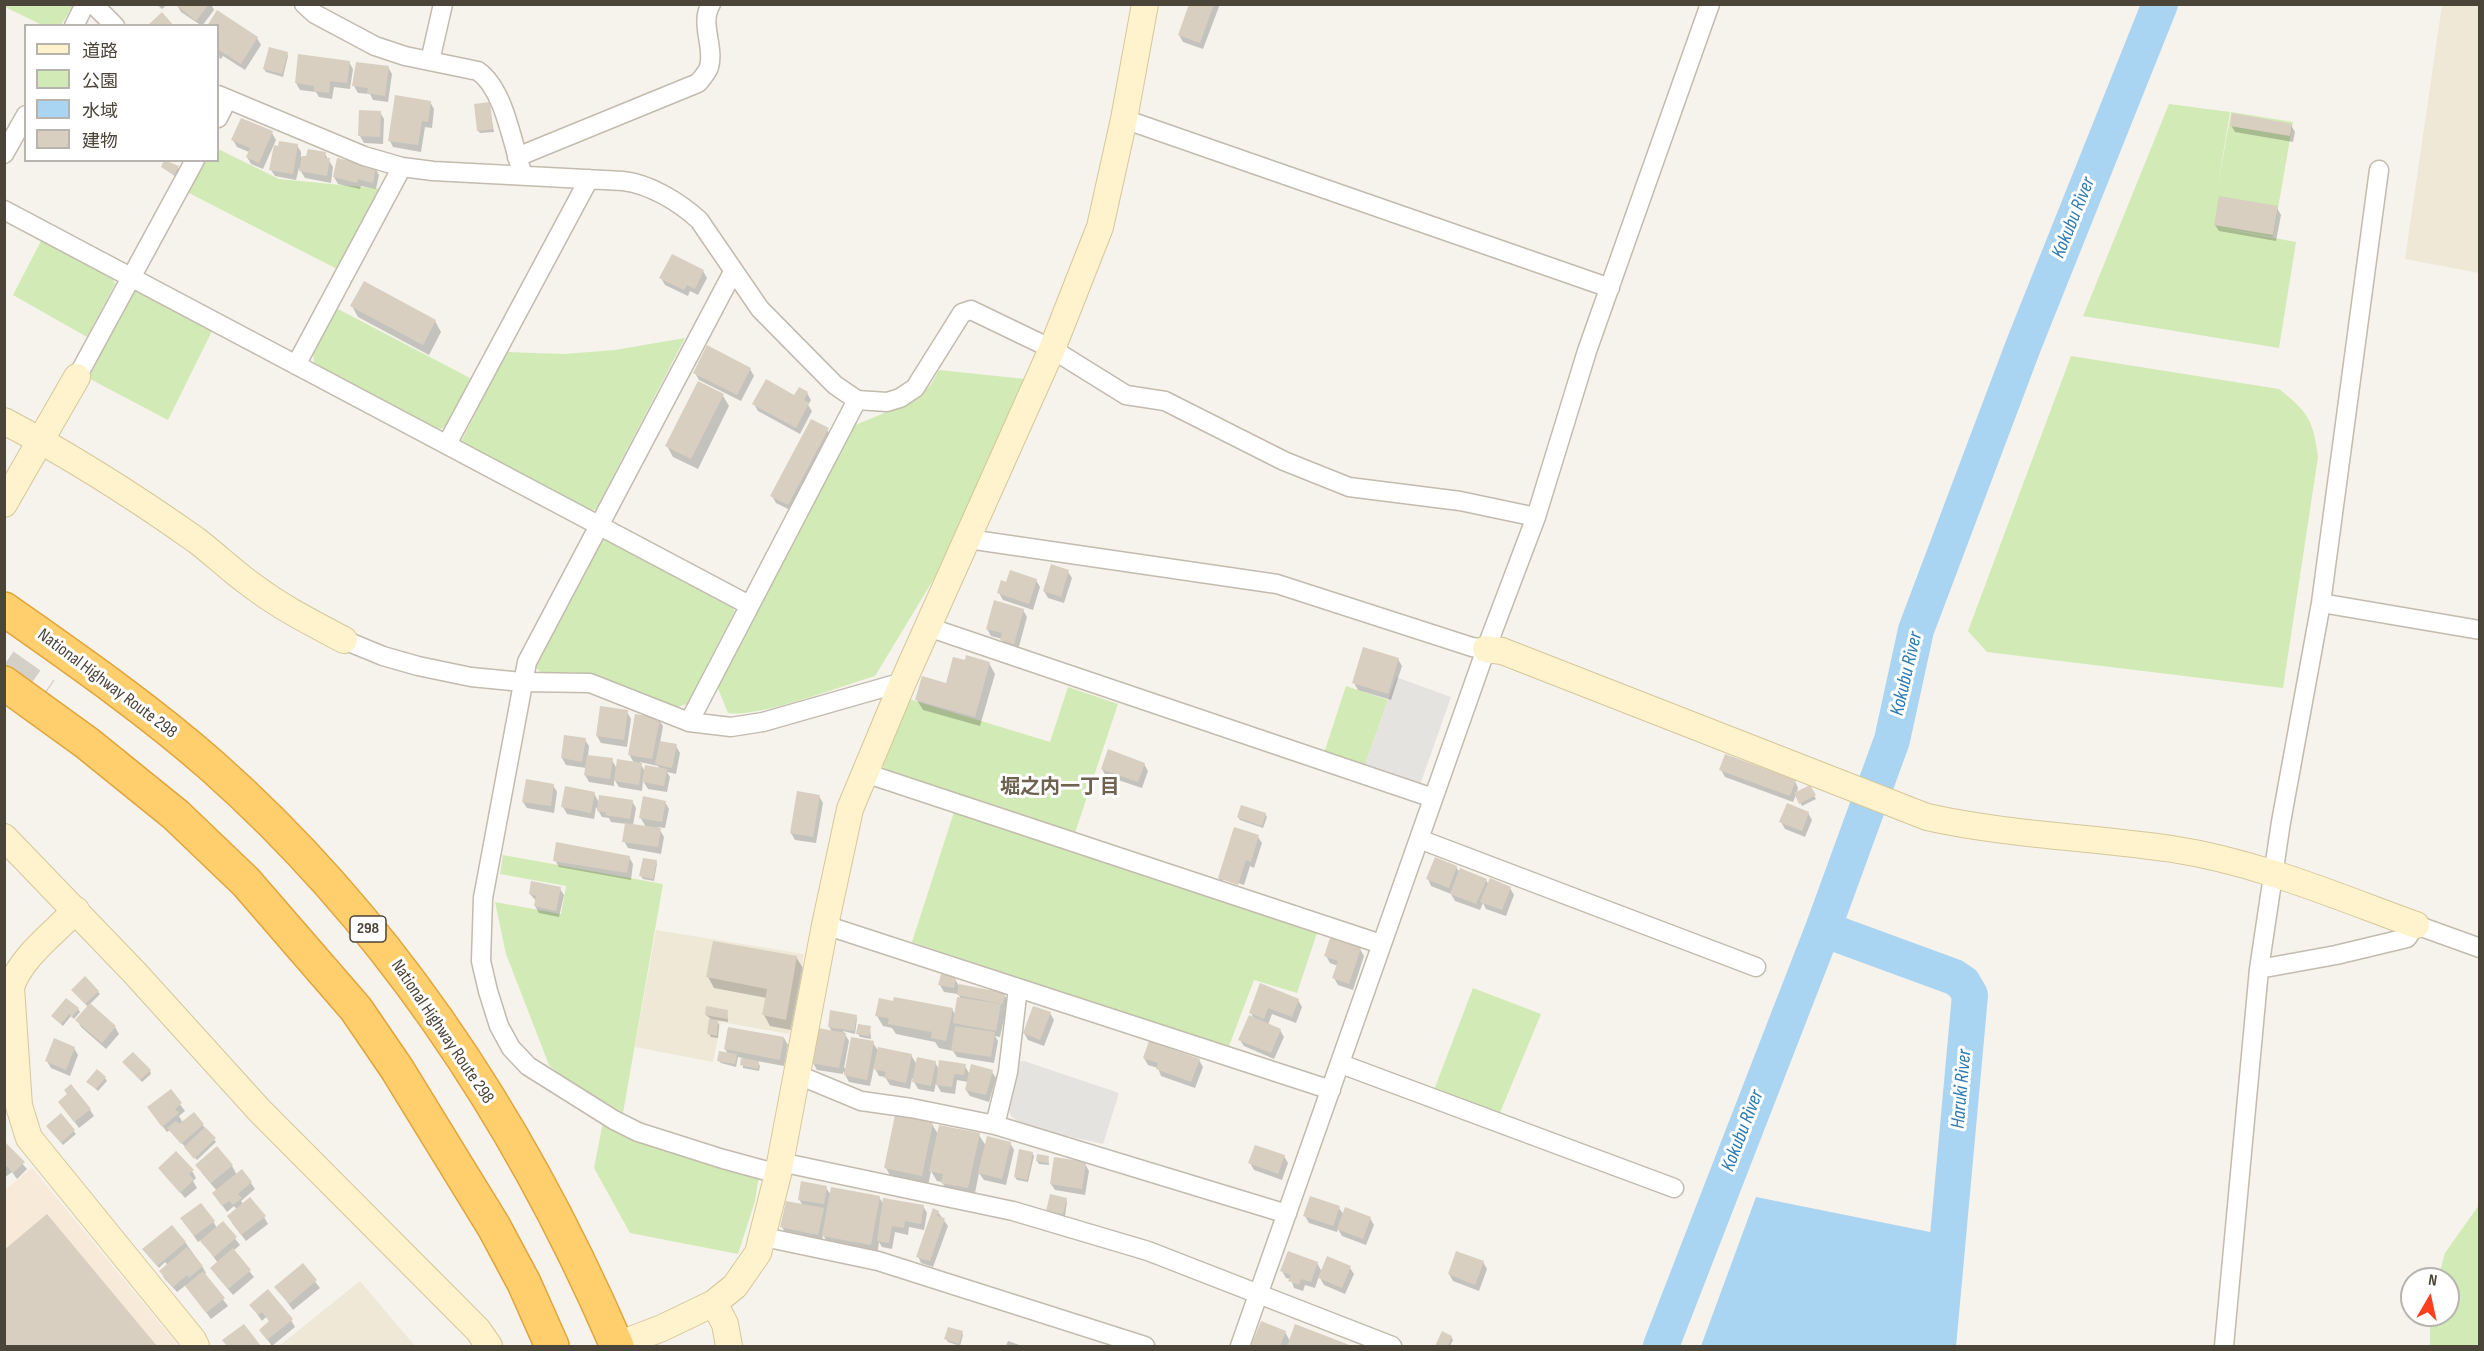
<!DOCTYPE html>
<meta charset="utf-8">
<style>
body{margin:0}
#map{position:relative;width:2484px;height:1351px;overflow:hidden;background:#f6f3ec;font-family:"Sofia Sans Condensed","Noto Sans JP",sans-serif}
canvas{display:block}
.frame{position:absolute;inset:0;border:6px solid #4b4439;pointer-events:none}
.legend{position:absolute;left:24px;top:24px;width:195px;height:138px;box-sizing:border-box;background:#fff;border:2px solid #b7b4b0;margin:0;padding:8px 10px;list-style:none;font-size:18px;color:#4b4439}
.legend li{display:flex;align-items:center;gap:12px;height:30px}
.legend b{width:30px;border:2px solid #b7b4b0}
.north{position:absolute;left:2400px;top:1267px;width:60px;height:60px;box-sizing:border-box;background:#fff;border:2px solid #b7b4b0;border-radius:50%;rotate:9deg;font-size:16px;font-weight:700;line-height:24px;text-align:center;color:#4b4439}
.north::after{content:'';display:block;margin:auto;width:21px;height:27px;background:#fc3f1d;clip-path:polygon(50% 0,100% 100%,50% 72%,0 100%)}
</style>
<div id="map">
<canvas width="2484" height="1351"></canvas>
<div class="frame"></div>
<ul class="legend">
<li><b style="height:8px;background:#fff3cd"></b>道路</li>
<li><b style="height:16px;background:#d2eab5"></b>公園</li>
<li><b style="height:16px;background:#a9d4f2"></b>水域</li>
<li><b style="height:16px;background:#d8cfc1"></b>建物</li>
</ul>
<div class="north">N</div>
</div>
<script>
const ctx = document.querySelector('canvas').getContext('2d');
ctx.lineJoin = 'round';
function paint(path, color) { ctx.fillStyle = color; ctx.fill(path, 'evenodd'); }
function stroke(path, color, width, dash) { ctx.strokeStyle = color; ctx.lineWidth = width; ctx.lineCap = dash ? 'butt' : 'round'; ctx.setLineDash(dash || []); ctx.stroke(path); }
function label(font, color, halo, rows, align = 'center') {
  ctx.font = font + ' "Sofia Sans Condensed","Noto Sans JP",sans-serif'; ctx.lineWidth = 6; ctx.setLineDash([]); ctx.textBaseline = 'middle'; ctx.strokeStyle = halo; ctx.fillStyle = color; for (const [text, x, y, turn = 0] of rows) {
    ctx.save(); ctx.translate(x, y); ctx.rotate((+turn || 0) * Math.PI / 180); ctx.textAlign = isNaN(turn) ? turn : align; if (halo) ctx.strokeText(text, 0, 0); ctx.fillText(text, 0, 0); ctx.restore();
  }
}
paint(new Path2D(`
 M32,1168L177,1344L178,1346H5V1190Z`), '#f7ead8');
paint(new Path2D(`
 M2442,5H2479V273L2405,259Z
 M656,930L804,954L789,1034L721,1022L713,1062L635,1047Z
 M360,1281L415,1346H279Z`), '#efe8d6');
paint(new Path2D(`
 M8,4H73V5L61,25H42L5,7Z
 M2169,104L2230,112L2217,191L2231,112L2293,122L2273,237L2210,226L2296,242L2279,348L2083,316Z
 M218,149L279,179L383,189L337,269L187,192L204,161L218,160Z
 M42,239L112,277L115,284L87,337L13,295Z
 M140,290L213,329L168,420L88,378L132,292Z
 M336,308L470,378L447,425L441,429L435,428L314,364L313,351Z
 M685,338L596,509L588,512L463,446L461,442L506,352L564,354L615,350Z
 M2071,356L2279,389C2309,413 2313,420 2318,457L2283,688L1987,652L1968,631Z
 M939,370L1025,379L938,572L875,676C841,686 759,718 728,713L717,686L853,426L916,400L932,383Z
 M600,539H608L730,603L735,611L687,704L677,707L596,675L541,672L536,668V660Z
 M1346,686L1388,700L1365,765L1324,753Z
 M1068,687L1118,704L1075,833L888,773L881,764L909,699L1050,742Z
 M954,812L1317,933L1297,993L1254,980L1229,1046L1158,1025L912,942Z
 M503,855L663,884L623,1113L559,1075L549,1065L506,954L495,902L561,914L566,886L500,874Z
 M1473,988L1541,1014L1499,1115L1434,1090Z
 M603,1122L759,1176L755,1201L738,1254L630,1233L594,1168Z
 M2479,1205V1346H2430V1315H2448V1279H2438L2445,1253Z`), '#d2eab5');
paint(new Path2D(`
 M1396,677L1451,697L1420,785L1365,765Z
 M1024,1061L1119,1093L1103,1144L1036,1129L1020,1123L1011,1116L1008,1106L1018,1062Z`), '#e5e3e0');
paint(new Path2D(`
 M1756,1197L1935,1233L1925,1346H1701Z`), '#a9d4f2');
paint(new Path2D(`
 M156,4H168L162,9Z
 M211,4L214,10L202,26L181,12L177,5Z
 M1191,4H1220L1203,49L1183,42L1179,35Z
 M218,26L257,38L261,45L245,70L223,56L221,59L218,57Z
 M287,53L288,56L283,77L266,72L264,69Z
 M349,62L353,69L350,89L334,87L332,99L319,97L316,92L300,90L296,83Z
 M388,67L392,74L388,102L373,100L370,94L358,93L354,86Z
 M430,102L434,109L432,128L425,127L421,152L393,147L390,141Z
 M489,103L494,132L480,133L478,131Z
 M380,112L384,119L383,144L364,143L360,136Z
 M2231,125H2291L2295,132L2293,142L2235,132Z
 M272,133L276,140L263,169L251,164L247,157L249,152L237,147L233,140Z
 M297,145L301,152V157L308,158L325,154L333,167L331,183L305,178L299,168L296,180L275,176L271,170Z
 M162,167H177L179,170L176,177Z
 M375,168L379,175L376,189L361,186L360,189L338,184L334,177Z
 M2277,208L2281,215L2276,241L2219,231L2215,225Z
 M703,271L707,278L698,295L690,291L688,296L665,285L661,278Z
 M352,306L435,321L441,332L429,355L358,317Z
 M750,369L754,376L741,401L699,380L695,373Z
 M807,393L811,400L808,405L812,411L800,434L758,411L754,404Z
 M722,394L729,406L698,469L673,457L667,446Z
 M827,430L831,436L792,511L776,503L772,496Z
 M1068,572L1072,578L1064,603L1048,598L1044,591Z
 M1036,580L1040,587L1033,610L1003,600L999,593L1007,584Z
 M1023,610L1027,617L1018,650L1005,647L1002,639L991,636L987,629Z
 M1398,659L1402,666L1391,700L1358,690L1354,683Z
 M989,663L995,674L980,726L923,710L917,700Z
 M627,712L631,719L627,747L601,743L597,736Z
 M659,720L663,726L660,743L676,746L680,753L676,774L667,772L670,777L667,792L648,789L643,781L642,791L619,787L614,779V786L589,782L585,775L586,768L566,765L562,758L585,740L589,746L588,756L612,760L617,769L634,763L629,754ZM640,762L658,766L660,769L645,772Z
 M1144,764L1148,771L1142,788L1106,776L1102,769Z
 M1721,770L1795,781L1798,788L1796,794L1809,787L1816,799L1802,806L1796,795L1793,802L1725,777Z
 M553,785L557,792L554,813L527,808L523,802Z
 M594,793L599,803L632,801L636,808L633,825L646,827L640,817L665,802L669,809L665,828L658,827L664,837L661,854L628,848L624,841L627,824L611,822L609,818L602,817L596,807L594,819L567,814L563,807Z
 M819,796L823,803L816,843L795,840L791,833Z
 M1808,813L1812,820L1805,837L1785,829L1781,822Z
 M1265,814L1267,817L1263,828L1240,820L1238,817Z
 M1258,837L1262,843L1254,868L1250,866L1244,885L1223,878V881L1243,888L1242,891L1223,885L1219,878Z
 M629,857L633,864L631,880L559,867L555,860Z
 M656,861L657,864L654,881L643,879L641,876Z
 M1456,867L1460,873L1486,880L1489,885L1510,888L1514,895L1506,916L1486,909L1483,903L1480,910L1455,901L1451,894L1431,886L1428,879Z
 M560,889L564,895L559,917L539,913L535,906L536,901L530,894Z
 M1360,949L1364,956L1353,990L1338,985L1334,978L1338,966L1330,963L1326,956Z
 M796,957L803,968L791,1030L770,1026L764,1015L767,998L714,988L708,977Z
 M955,979L959,986L1004,994L1008,1001L1000,1037L995,1036L998,1041L994,1063L957,1057L953,1051L939,1048L935,1042L896,1034L892,1028L883,1026L877,1016L952,1009L956,1016L961,999L958,994L944,992L940,985Z
 M1261,985L1298,1000L1302,1007L1296,1023L1272,1014L1268,1025L1280,1030L1284,1037L1274,1059L1244,1046L1240,1040L1254,1019L1251,1013Z
 M98,992L100,994L90,1004L115,1027L119,1034L106,1049L81,1027L77,1020L88,1007L75,993Z
 M78,1009L80,1012L74,1019L71,1016L63,1026L55,1019Z
 M727,1012L728,1022L716,1020L719,1025L718,1038L711,1037L709,1034L711,1019L706,1015Z
 M1050,1013L1054,1020L1044,1046L1028,1040L1024,1033Z
 M856,1016L857,1019L855,1034L843,1031L849,1041L844,1068L847,1069L873,1043L879,1052L911,1055L917,1065L935,1062L939,1070L965,1066L970,1075L992,1072L996,1078L989,1102L970,1096L966,1090L968,1082L957,1080L955,1094L941,1092L936,1083L934,1092L918,1089L912,1078L910,1089L890,1085L885,1077L879,1076L874,1067L870,1086L849,1082L843,1071V1074L817,1070L813,1063L832,1032L829,1026Z
 M870,1028L871,1039L860,1037L858,1034Z
 M784,1038L788,1045L784,1066L757,1061L760,1066L759,1071L743,1068V1058L738,1057L736,1067L721,1063L719,1061L728,1054L725,1049Z
 M74,1048L78,1055L70,1076L51,1068L47,1061Z
 M1144,1058L1199,1060L1203,1067L1195,1088L1161,1076L1158,1068L1148,1065Z
 M126,1065L150,1071L151,1074L142,1082Z
 M105,1078L107,1081L98,1091L88,1082Z
 M170,1091L185,1111L179,1116L183,1123L194,1114L216,1142L197,1160L170,1130L167,1132L153,1114Z
 M60,1102L90,1110L94,1116L79,1128Z
 M61,1115L76,1134L63,1145L50,1129Z
 M932,1124L938,1134L979,1135L986,1146L1010,1143L1014,1150L1006,1185L984,1180L979,1173L974,1198L948,1193L942,1182L937,1181L931,1171L928,1186L892,1179L886,1168Z
 M4,1143L27,1169L17,1179L12,1172L4,1178Z
 M1032,1153L1034,1156L1028,1182L1017,1180L1015,1177Z
 M1284,1156L1288,1163L1282,1180L1254,1170L1250,1163Z
 M1048,1157L1049,1165L1039,1164L1037,1161Z
 M1085,1164L1089,1171L1085,1195L1055,1190L1051,1184Z
 M232,1166L237,1175L251,1183L255,1189L241,1201L244,1205L264,1217L268,1224L246,1241L232,1223L237,1210L234,1206L227,1212L214,1194L217,1191L201,1172Z
 M160,1168L192,1171L196,1178L193,1181L197,1188L185,1198Z
 M826,1188L831,1195L879,1197L884,1205L923,1206L927,1213L924,1230L909,1227L908,1235L895,1232L892,1249L882,1247L879,1242L877,1255L830,1246L823,1235L822,1241L786,1234L782,1227L803,1206L799,1199Z
 M1066,1199L1067,1202L1065,1216L1050,1213L1048,1210Z
 M1339,1208L1344,1215L1370,1218L1374,1225L1366,1245L1342,1236L1338,1229L1337,1232L1309,1223L1305,1216Z
 M938,1212L948,1226L933,1267L921,1263L918,1256Z
 M47,1216L155,1346H4V1251Z
 M182,1219L213,1221L217,1228L223,1223L240,1245L233,1251L254,1277L233,1295L216,1275L218,1263L201,1240L198,1242Z
 M185,1242L202,1266L206,1273L204,1275L228,1306L211,1319L186,1285L177,1292L164,1278L161,1271L168,1265L165,1262L159,1268L146,1252Z
 M1483,1262L1487,1269L1479,1291L1453,1281L1449,1274Z
 M1317,1263L1322,1272L1350,1268L1354,1274L1345,1294L1324,1285L1319,1276L1315,1288L1305,1285L1303,1291L1294,1288L1291,1279L1286,1278L1282,1271Z
 M302,1265L320,1288L293,1310L276,1287Z
 M251,1305L291,1320L295,1327L272,1346L261,1331L270,1322L266,1317L262,1321Z
 M1262,1323L1285,1332L1290,1341L1296,1326L1349,1346H1252Z
 M962,1332L963,1335L960,1346L948,1342L946,1339Z
 M1442,1333L1451,1337L1453,1340L1450,1346H1436Z
 M1008,1341L1022,1346H1006Z`), '#0003');
stroke(new Path2D(`
 M1823,929L1954,977L1963,983L1970,995L1938,1346
 M1661,1346L1823,929L1892,740L1916,630L2024,344L2160,4`), '#a9d4f2', 36);
paint(new Path2D(`
 M175,4H209L196,21Z
 M1189,4H1214L1200,43L1178,35Z
 M217,10L258,37L241,64L219,50L218,53V26H207Z
 M162,12L174,26H147Z
 M269,47L288,52L282,74L263,69Z
 M298,54L350,61L347,83L330,81L329,93L314,91V86L295,83Z
 M356,62L389,66L385,96L367,93L368,88L352,86Z
 M395,95L431,101L428,122L422,121L418,145L388,141Z
 M490,102L493,129L477,131L474,104Z
 M359,110L381,111L380,137L358,136Z
 M2232,113L2292,124L2290,136L2230,126Z
 M241,118L273,131L259,163L246,157L250,148L231,140Z
 M279,141L298,144L293,174L269,170L274,145L278,146Z
 M308,149L326,152L325,158H330L327,176L299,171L302,156H306Z
 M337,158L376,167L373,183L358,179L357,183L333,177Z
 M164,160L179,166L174,175L161,167Z
 M2219,196L2278,206L2273,235L2214,225Z
 M672,254L704,270L695,289L687,285L684,290L659,278Z
 M364,281L436,320L423,345L350,306Z
 M707,345L751,368L737,395L693,373Z
 M766,379L794,395L799,387L808,392L804,400L809,403L796,428L752,404Z
 M698,381L724,394L691,459L665,446Z
 M811,419L829,428L788,505L770,496Z
 M1051,564L1069,570L1061,597L1043,591Z
 M1010,570L1037,579L1029,604L997,593L1001,580L1006,582Z
 M994,600L1024,609L1014,644L1000,640L1002,633L986,629Z
 M1363,647L1399,658L1388,694L1352,683Z
 M966,655L990,662L975,717L915,700L922,676L946,683L953,657L965,660Z
 M600,706L628,710L624,740L596,736Z
 M635,714L660,718L652,759L628,755Z
 M564,735L586,738L582,762L561,758Z
 M660,741L677,744L672,768L655,764Z
 M1108,749L1145,763L1138,782L1101,769Z
 M1725,754L1796,780L1790,796L1719,770Z
 M587,755L613,758L610,779L584,775Z
 M617,759L642,763L639,785L614,781Z
 M645,765L667,769L664,786L642,782Z
 M526,779L554,784L551,806L522,802Z
 M1810,785L1816,795L1799,804L1794,793Z
 M565,786L595,792L591,813L561,807Z
 M797,791L820,795L813,837L790,833Z
 M599,795L633,800L630,819L605,815L606,812L597,811Z
 M643,796L666,801L662,822L639,818Z
 M1787,803L1809,812L1802,831L1779,822Z
 M1241,805L1266,813L1262,826L1237,817Z
 M625,823L661,828L658,847L622,842Z
 M1234,827L1259,835L1251,862L1246,860L1238,885L1218,878Z
 M556,842L630,856L627,873L553,861Z
 M1435,857L1457,866L1449,888L1426,879Z
 M643,858L657,860L653,879L639,876Z
 M1460,868L1487,879L1476,904L1450,894Z
 M1490,878L1511,887L1502,910L1480,902Z
 M531,881L561,887L556,911L534,906L536,896L529,894Z
 M1330,938L1361,948L1349,984L1332,978L1338,961L1324,956Z
 M713,941L797,956L786,1020L762,1015L767,989L706,977Z
 M941,974L956,977L954,988L938,985Z
 M85,976L99,991L85,1004L71,990Z
 M1260,983L1299,999L1292,1017L1268,1008L1264,1019L1249,1013Z
 M959,984L1005,993L1003,1004L957,995Z
 M894,997L953,1008L946,1041L931,1038L932,1032L888,1024L889,1018L875,1016L879,998L893,1001Z
 M957,997L1001,1004L996,1031L953,1023Z
 M66,998L79,1008L72,1017L69,1014L61,1024L51,1016Z
 M90,1003L116,1026L102,1043L75,1020Z
 M706,1006L728,1010L727,1019L705,1015Z
 M1033,1006L1051,1012L1040,1040L1023,1033Z
 M830,1010L857,1015L854,1031L828,1027Z
 M1249,1015L1281,1029L1271,1053L1238,1040Z
 M709,1019L718,1020L717,1036L707,1034Z
 M858,1024L871,1026L869,1036L856,1034Z
 M955,1026L995,1032L991,1057L951,1051Z
 M728,1027L784,1037L780,1060L724,1049Z
 M818,1028L846,1033L839,1068L811,1063Z
 M851,1037L874,1041L867,1080L844,1075Z
 M54,1038L75,1047L66,1070L45,1061Z
 M1149,1041L1200,1059L1191,1082L1156,1069L1158,1063L1143,1058Z
 M878,1047L912,1054L906,1083L884,1078L886,1072L873,1069Z
 M719,1051L737,1054L735,1064L717,1061Z
 M133,1052L151,1070L140,1080L122,1062Z
 M917,1057L936,1061L931,1086L912,1082Z
 M741,1058L759,1061L758,1069L740,1065Z
 M939,1060L966,1064L964,1075L954,1074L952,1087L936,1085Z
 M971,1064L993,1070L986,1095L965,1090Z
 M97,1069L106,1077L96,1089L86,1082Z
 M71,1084L91,1109L74,1122L58,1102L67,1094L64,1090Z
 M171,1089L182,1103L175,1109L179,1113L162,1127L147,1107Z
 M194,1112L204,1124L181,1144L167,1128L176,1121L179,1124Z
 M61,1113L75,1130L61,1143L46,1126Z
 M895,1115L933,1122L922,1176L884,1168Z
 M939,1125L980,1133L968,1188L941,1183L943,1174L929,1171Z
 M205,1127L216,1138L194,1159L184,1147Z
 M987,1136L1011,1142L1002,1179L978,1173Z
 M4,1141L25,1162L13,1173L7,1166L4,1169Z
 M1255,1145L1285,1155L1278,1174L1248,1163Z
 M217,1146L233,1165L211,1183L195,1165Z
 M1019,1149L1033,1152L1027,1180L1014,1177Z
 M176,1151L194,1170L189,1174L194,1180L180,1193L158,1168Z
 M1037,1154L1049,1156L1048,1163L1036,1161Z
 M1054,1157L1086,1162L1082,1189L1050,1184Z
 M242,1169L252,1182L238,1194L242,1198L233,1205L229,1201L222,1206L212,1193Z
 M801,1181L827,1186L824,1204L798,1200Z
 M831,1187L880,1196L871,1245L822,1236Z
 M1050,1194L1067,1198L1063,1214L1046,1211Z
 M1310,1196L1340,1206L1333,1226L1303,1216Z
 M250,1197L266,1216L241,1235L227,1216Z
 M883,1198L924,1205L921,1224L905,1221L904,1228L892,1226L889,1243L877,1241Z
 M786,1201L824,1208L818,1235L780,1227Z
 M201,1203L215,1221L194,1236L180,1218Z
 M1345,1207L1371,1217L1363,1239L1337,1229Z
 M933,1208L939,1211L937,1216L945,1218L930,1261L916,1257Z
 M47,1214L157,1346H4V1250Z
 M223,1221L237,1237L214,1257L200,1241Z
 M172,1225L186,1242L157,1266L142,1249Z
 M187,1247L203,1266L189,1278L187,1275L173,1287L159,1271Z
 M233,1248L251,1270L228,1289L210,1268Z
 M1288,1251L1318,1262L1311,1282L1301,1279L1299,1285L1288,1281L1291,1275L1280,1271Z
 M1456,1251L1484,1261L1475,1285L1448,1274Z
 M1327,1256L1351,1266L1342,1288L1318,1278Z
 M303,1263L317,1280L289,1304L274,1287Z
 M203,1271L225,1298L206,1313L185,1286Z
 M268,1289L293,1319L267,1340L259,1330L269,1321L262,1312L258,1315L249,1305Z
 M1261,1321L1286,1331L1280,1346H1251Z
 M244,1324L261,1346H227L222,1340Z
 M1295,1324L1352,1346H1287Z
 M948,1327L963,1331L959,1344L944,1339Z
 M1442,1331L1452,1336L1448,1346H1435Z`), '#d8cfc1');
stroke(new Path2D(`
 M4,665L45,694`), '#d4d0c8', 33, [33, 16]);
const street = new Path2D(`
 M93,4L115,26
 M304,4L315,14L375,46L405,56L478,71C505,90 512,144 523,175
 M74,26L85,4
 M430,61L443,4
 M218,95L364,156L402,167L433,171L623,181C650,184 679,202 699,220L760,309L835,385L857,400L887,402L900,398L915,388L962,313L971,310L1052,349L1126,395L1165,401L1284,461L1349,487L1460,501L1536,517
 M218,118L227,100
 M1124,119L1610,288
 M4,154L26,115
 M517,157L698,83C702,78 707,73 709,67C715,47 699,23 711,4
 M4,210L749,605
 M733,272L527,662L483,898L481,961L488,991L499,1026L511,1048L528,1066L614,1120L638,1132L723,1159L778,1174
 M296,365L402,167
 M77,377L195,160
 M447,444L589,179
 M968,539L1277,584L1472,647L1486,649
 M2321,603L2480,630
 M928,627L1433,798
 M344,640L383,656L418,666L471,677L522,682L590,683L689,722L731,727L763,722L903,682
 M689,722L857,400
 M865,773L1381,944
 M1419,839L1756,967
 M825,925L1331,1090
 M2259,969L2336,955L2407,938L2416,925L2480,948
 M1341,1064L1674,1188
 M796,1074L861,1101L911,1108L995,1125L1287,1214
 M995,1125L1008,1072L1018,988
 M780,1162L1013,1211L1148,1251L1392,1346
 M764,1237L878,1261L1145,1346
 M1240,1346L1486,649L1536,517L1587,351L1710,4
 M2224,1346L2259,969L2281,822L2321,603L2379,170`);
const secondary = new Path2D(`
 M4,421C71,456 135,497 196,540C217,556 235,574 257,589C284,609 314,624 344,640
 M4,504L77,377
 M1486,649L1502,651L1927,817C2008,835 2091,837 2172,849C2257,862 2336,896 2416,925
 M4,837L134,972L260,1111L478,1330L489,1346
 M76,910C54,933 21,957 11,987L19,1106L29,1138L193,1340L196,1346
 M714,1303L725,1324L729,1346
 M615,1346L662,1328L714,1303L735,1286L758,1253L778,1174L825,925L850,809L903,682L1052,349L1100,227L1124,119L1145,4`);
const highway = new Path2D(`
 M4,609C75,659 146,708 211,765C391,924 523,1128 617,1346
 M4,683L87,743L176,815L246,882L356,1009L397,1069L494,1227L524,1283L552,1346`);
stroke(street, '#c2bbae', 21);
stroke(secondary, '#d6c79b', 28);
stroke(highway, '#e0a43c', 36);
stroke(street, '#fff', 18);
stroke(secondary, '#fff3cd', 26);
stroke(highway, '#ffcf6e', 33);
for (const [x, y, w] of [
 [368,929,36]
]) { const box = new Path2D(); box.roundRect(x - w / 2, y - 13, w, 26, 4.5); ctx.fillStyle = '#fff'; ctx.fill(box); stroke(box, '#4b4439', 1.5); }
label('bold 16px', '#4b4439', null, [
 ["298",368,929]
]);
label('18px', '#4b4439', '#fff', [
 ["National Highway Route 298",107,684,37],
 ["National Highway Route 298",442,1032,56]
]);
label('italic 20px', '#2e7ab2', '#fff', [
 ["Kokubu River",2074,218,-68],
 ["Kokubu River",1907,674,-77],
 ["Haruki River",1962,1089,-85],
 ["Kokubu River",1743,1131,-69]
]);
label('bold 20px', '#6e6250', '#fff', [
 ["堀之内一丁目",1060,788]
]);
</script>
